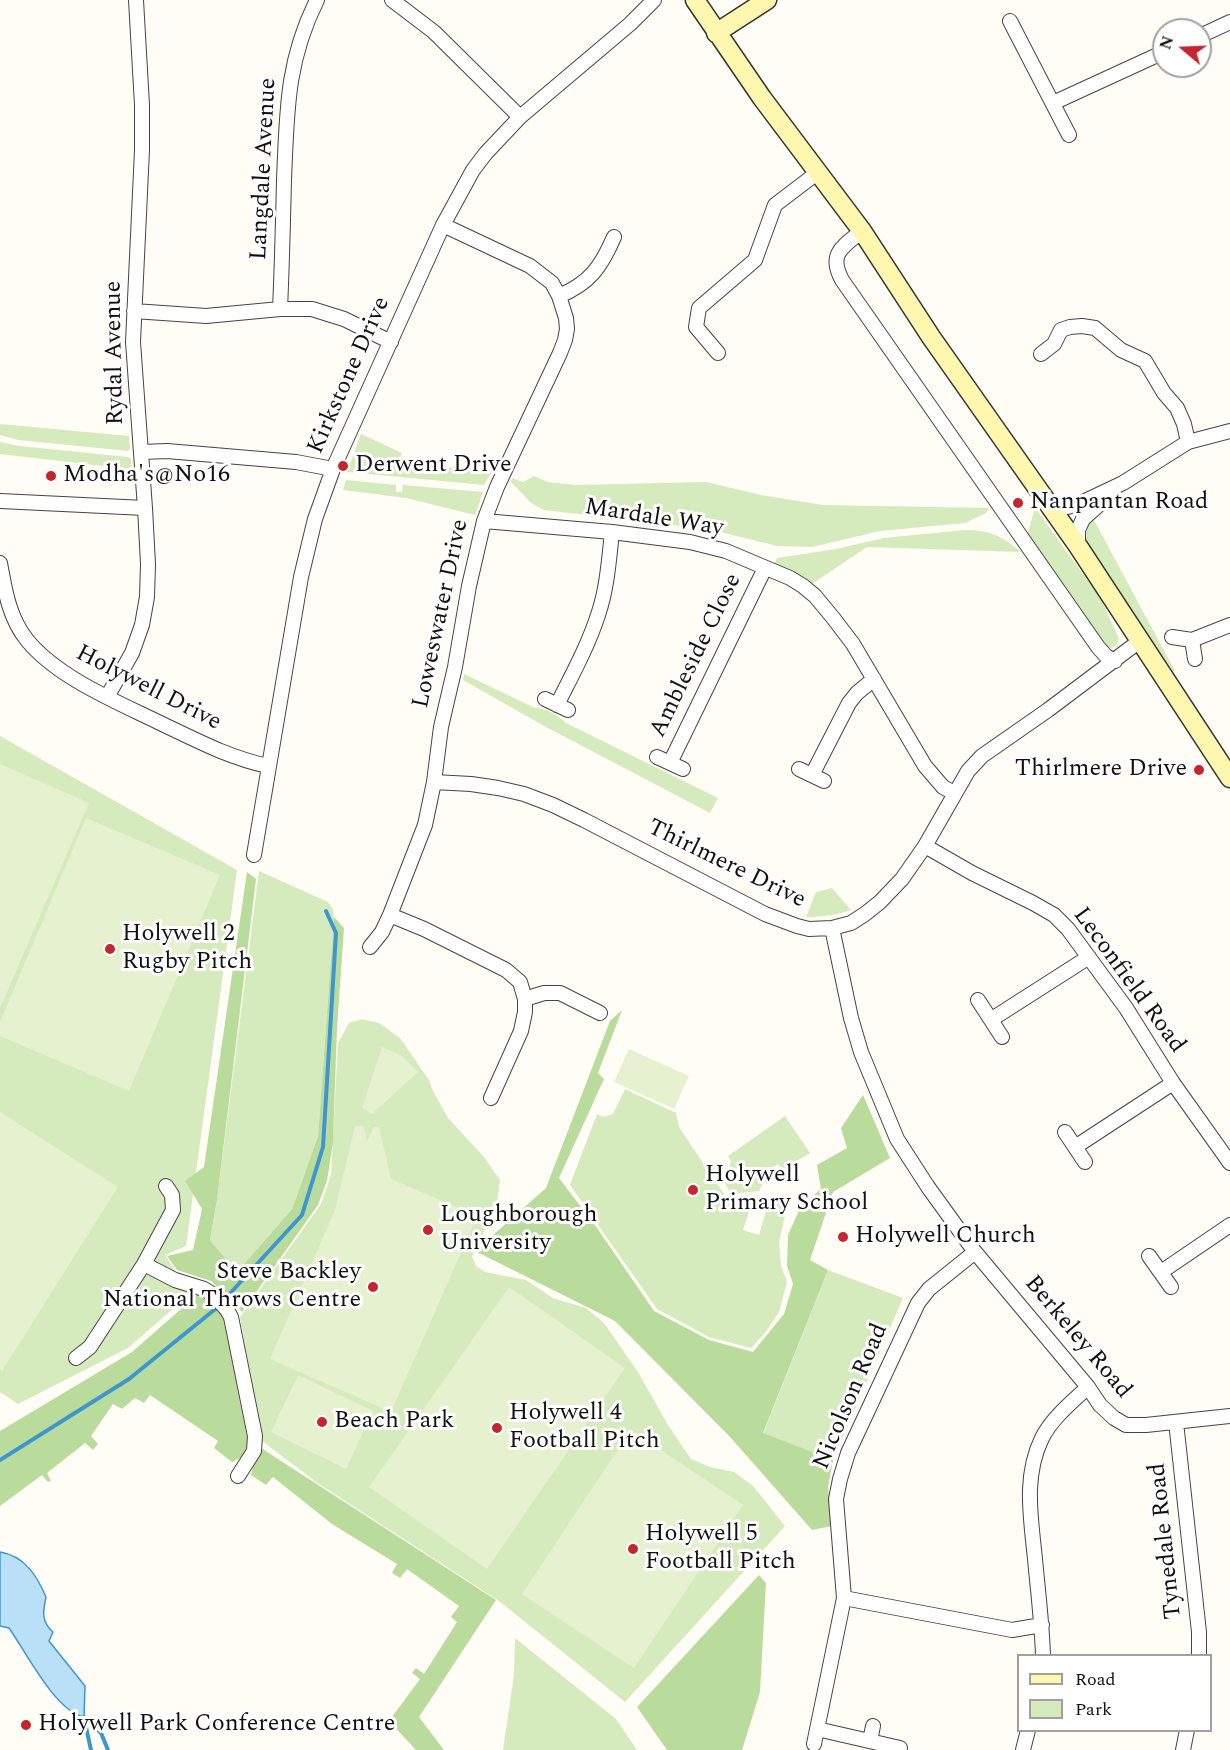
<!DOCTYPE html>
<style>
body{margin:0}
#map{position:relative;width:1230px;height:1750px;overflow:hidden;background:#fffdf5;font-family:Spectral,serif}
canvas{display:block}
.legend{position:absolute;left:1017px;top:1654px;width:195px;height:78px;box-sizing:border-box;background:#fff;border:2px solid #a0a0a0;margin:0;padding:8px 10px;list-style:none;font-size:18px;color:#111}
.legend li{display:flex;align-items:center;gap:12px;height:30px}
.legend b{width:30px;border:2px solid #a0a0a0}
.north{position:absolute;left:1152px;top:18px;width:60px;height:60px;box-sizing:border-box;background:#fff;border:2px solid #a0a0a0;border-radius:50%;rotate:289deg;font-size:16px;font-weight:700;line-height:24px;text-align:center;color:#111}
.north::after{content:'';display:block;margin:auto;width:21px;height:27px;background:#c4262e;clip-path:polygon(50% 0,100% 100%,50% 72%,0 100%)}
</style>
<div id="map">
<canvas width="1230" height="1750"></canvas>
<ul class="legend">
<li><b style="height:8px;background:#fff6b0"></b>Road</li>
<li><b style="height:16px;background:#d5ebbd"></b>Park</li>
</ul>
<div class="north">N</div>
</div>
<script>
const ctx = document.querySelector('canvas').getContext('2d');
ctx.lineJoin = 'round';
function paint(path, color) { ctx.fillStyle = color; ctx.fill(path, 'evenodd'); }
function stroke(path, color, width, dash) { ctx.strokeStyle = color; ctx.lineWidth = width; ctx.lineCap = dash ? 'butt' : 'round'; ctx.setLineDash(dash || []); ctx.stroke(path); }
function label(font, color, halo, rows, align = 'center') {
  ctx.font = font + ' Spectral,serif'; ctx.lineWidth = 6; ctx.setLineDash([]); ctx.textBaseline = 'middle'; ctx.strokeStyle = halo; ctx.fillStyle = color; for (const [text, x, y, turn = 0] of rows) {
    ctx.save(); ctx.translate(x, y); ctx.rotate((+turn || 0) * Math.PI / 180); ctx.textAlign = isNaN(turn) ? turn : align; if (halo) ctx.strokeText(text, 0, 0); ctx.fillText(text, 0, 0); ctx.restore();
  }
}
paint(new Path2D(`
 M0,424L129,436L130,448L128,451L18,440L0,435Z
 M361,434L402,453L399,462L407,466L412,457L426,464L491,473L484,485L347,472Z
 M0,442L19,446L128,457L131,459V467L129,469L0,454Z
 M534,476L548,482L576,485L706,482L761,495L823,505L989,508L986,513L965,523L880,531L812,547L777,546L708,529L544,510L531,503L511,482L512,478L523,482Z
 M346,480L396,485V492H402L403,485L483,492L475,515L406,498L343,490Z
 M1036,509L1101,599L1119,639L1116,645L1111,648L1105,646L1027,536L1034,511Z
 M1094,520L1095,522L1175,671H1173L1085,540C1085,532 1086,524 1094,520Z
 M965,530C990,530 1002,536 1021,552L867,547L812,584L774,564L777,558L836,549L884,538Z
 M464,674L535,708C546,708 558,715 566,723L718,798L710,813L546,727L463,680Z
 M0,736L237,870L186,1246L165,1255L190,1294L128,1348L18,1404L0,1392Z
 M259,871L328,902L333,909L334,917L318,1136L292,1209L237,1272L210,1240L217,1200Z
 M832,888L851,910C836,915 822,917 806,917L816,892Z
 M362,1019L379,1023L400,1038L429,1080L432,1089L448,1118L484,1157L500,1180L496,1211L478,1242L472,1256L476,1266L485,1272L526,1280L553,1298L586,1308L604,1323L638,1372L668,1425L691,1459L710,1467L734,1472L753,1486L785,1526L625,1702L499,1601L316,1482L262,1441L240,1317L321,1204L331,1175L338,1043L349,1023Z
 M625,1089L676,1113L679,1127L728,1200L749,1197L750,1209L743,1230L759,1235L769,1201L781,1202L786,1211L779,1242L781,1266L787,1282L779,1312L765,1333L751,1348L709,1337L657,1309L570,1185L597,1114L603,1117L613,1114Z
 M785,1116L810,1153L782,1170L778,1164L770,1169L759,1191L731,1194L725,1183L731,1161L728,1156Z
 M828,1270L903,1298L833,1460L763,1434Z
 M515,1638L616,1719L637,1750H503L514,1675Z`), '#d5ebbd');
paint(new Path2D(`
 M247,872L256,879L217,1200L210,1240L237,1272L292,1209L318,1136L334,917L344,928L337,1028L333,1142L327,1181L318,1205L242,1312L211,1281L177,1270L167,1256L193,1250L202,1209L185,1181L204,1167Z
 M622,1010L598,1073L604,1079L559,1178L597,1228L654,1311L709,1340L753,1352L784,1314L793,1284L787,1266L788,1235L801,1206L821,1189L817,1165L847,1148L841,1128L863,1095L890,1158L833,1192L810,1260L828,1270L763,1433L833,1460L828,1487L832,1526L812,1530L731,1438L615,1321L475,1251L546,1188L610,1021Z
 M197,1295L212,1303L224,1318L249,1446L244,1456L232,1462L214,1448L218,1441L150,1395L144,1403L135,1398L122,1409L113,1404L91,1436L98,1444L93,1450L85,1443L47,1473L51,1481L48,1482L42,1475L0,1506V1431L132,1352Z
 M261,1448L496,1600L419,1717L444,1750H416L389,1721L420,1679L412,1673L416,1668L424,1674L457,1622L451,1617L459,1606L407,1569L400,1578L392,1573L397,1564L332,1524L273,1477L266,1485L251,1475L255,1457Z
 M759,1575L766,1583L760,1692L742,1750H667L637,1707Z`), '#b9dc9c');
paint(new Path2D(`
 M0,764L89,803L0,1008Z
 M86,818L220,875L129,1091L0,1036V1022Z
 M382,1047L402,1056L418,1072L372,1114L362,1108Z
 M629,1049L689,1076L674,1109L614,1082Z
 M0,1112L118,1187L2,1371L0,1369Z
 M355,1126H363L367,1141L374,1127H379L391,1179L477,1216L391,1412L270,1359L335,1210Z
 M509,1287L625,1368L487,1569L369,1487Z
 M298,1375L373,1411L346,1469L271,1432Z
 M631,1430L743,1505L634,1668L522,1594Z`), '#e6f2cf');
const water = new Path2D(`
 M0,1552C25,1556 37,1576 46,1597C43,1611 41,1622 53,1632L49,1641L85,1686L84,1717C55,1711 26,1652 9,1628L0,1626Z`);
paint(water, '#b9e0f7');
stroke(water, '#3f96cf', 1.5);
stroke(new Path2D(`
 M224,1300L302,1215L323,1147L336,933L326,911
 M0,1460L129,1379L219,1306
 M84,1717L101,1733L108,1750
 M84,1718L91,1750`), '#3f96cf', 4);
const street = new Path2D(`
 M392,0L434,32L520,117
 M1010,21L1069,135
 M1200,36L1230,22
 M1053,103L1164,52
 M862,231C842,247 828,254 842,280L1098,647L1106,656L1115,661
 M559,296C590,283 601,267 614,237
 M280,309C282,266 283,223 284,180C287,113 286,62 317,0
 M134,311L206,316L280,309H312L344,319L391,342
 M718,353L696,327L699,308L755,260L775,205L817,173
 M1041,354L1054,344L1061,330L1070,327L1082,326L1095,328L1121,350L1145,361L1164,393L1177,408L1184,424L1188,442
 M141,452L167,451L296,462L333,469
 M0,501L145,508
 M1051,506L1068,507L1085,501L1123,483L1188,442L1230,431
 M484,521L612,532L690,542L726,551L790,578L803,586L815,596L834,619L853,644L925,766L943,787L954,793
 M1078,546V530L1083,519L1112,493
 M0,563C5,590 9,618 27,640C57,677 115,701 158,722C194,739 229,758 268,766
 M1172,637L1192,640L1230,625
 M1192,640L1195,659
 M107,697L132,653L142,625L147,597L148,564L145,508L133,342L142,150V105L136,0
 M545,699L568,710
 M557,705C572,675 588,646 598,615C607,589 609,560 612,532
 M657,757L683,769
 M670,763L765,568
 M799,769L824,781
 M812,775L849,703L857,693L874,679
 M434,782L471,784L498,788L524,794L553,805L584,820L765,914L797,926L809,929L832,928L851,923L865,914L880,902L902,879L925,846L968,771L982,756L1048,710L1141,640
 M925,846L972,873L1033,903L1054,915L1068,929L1126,1008L1173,1083L1230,1163
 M254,855L301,577L315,519L333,469L443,225L473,170L486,153L520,117L630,24L654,0
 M390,915L424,929L506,970L520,982L525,999V1012L521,1031L491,1098
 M832,928L851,1018L861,1052L897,1139L928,1187L975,1252L1088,1387L1100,1405L1114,1418L1126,1425H1146L1230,1416
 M370,947L382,932L390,915L425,825L434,782L441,727L455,667L469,586L484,521L497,487L560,353L565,340L567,329L566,318L559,296L552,283L530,266L443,225
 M525,999L544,993H560L600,1013
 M978,1000L1002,1037
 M992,1019L1089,957
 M1065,1132L1085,1162
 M1075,1147L1173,1083
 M166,1186L172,1195L173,1210L144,1264L175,1280L204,1289L215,1296L227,1310L231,1317L255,1436L254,1451L238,1476
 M1149,1256L1171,1287
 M1161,1272L1230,1225
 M76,1358L90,1347L144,1264
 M1176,1422L1199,1632V1656
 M844,1598L1012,1630L1042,1625
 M1043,1656C1042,1623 1038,1592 1035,1559C1031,1518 1023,1477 1042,1438C1052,1418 1072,1402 1088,1387
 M817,1729L900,1748
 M870,1741L873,1726
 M814,1744L844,1598L836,1499L840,1479L848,1453L918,1303L929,1289L975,1252
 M1023,1750L1028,1730
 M1183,1750L1187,1730`);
const secondary = new Path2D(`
 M695,0L762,98L862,231L931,337L1078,546L1230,778
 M716,33L767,0`);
stroke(street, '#444', 16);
stroke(secondary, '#333', 21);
stroke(street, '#fff', 14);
stroke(secondary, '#fff6b0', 18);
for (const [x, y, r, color] of [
 [343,466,6,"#c4262e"],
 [51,476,6,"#c4262e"],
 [1018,503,6,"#c4262e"],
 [1199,770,6,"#c4262e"],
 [110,949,6,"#c4262e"],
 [693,1190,6,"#c4262e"],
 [428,1230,6,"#c4262e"],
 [843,1237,6,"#c4262e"],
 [373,1287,6,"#c4262e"],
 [322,1422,6,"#c4262e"],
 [497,1428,6,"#c4262e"],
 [633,1549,6,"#c4262e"],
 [26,1725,6,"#c4262e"]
]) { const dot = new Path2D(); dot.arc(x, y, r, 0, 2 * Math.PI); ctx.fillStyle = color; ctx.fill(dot); stroke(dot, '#fff', 2); }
label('24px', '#111', '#fff', [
 ["Langdale Avenue",265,169,-87],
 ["Rydal Avenue",116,353,-91],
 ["Kirkstone Drive",350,376,-66],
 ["Mardale Way",654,519,9],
 ["Loweswater Drive",442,614,-78],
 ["Ambleside Close",697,656,-64],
 ["Holywell Drive",148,689,27],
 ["Thirlmere Drive",726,865,26],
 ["Leconfield Road",1128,981,54],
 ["Berkeley Road",1077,1338,50],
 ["Nicolson Road",852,1397,-67],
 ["Tynedale Road",1167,1541,-96]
]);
label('24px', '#111', '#fff', [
 ["Derwent Drive",355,466],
 ["Modha's@No16",63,476],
 ["Nanpantan Road",1030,503],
 ["Thirlmere Drive",1187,770,"right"],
 ["Holywell 2",122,935],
 ["Rugby Pitch",122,963],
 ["Holywell",705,1176],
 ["Primary School",705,1204],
 ["Loughborough",440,1216],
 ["University",440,1244],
 ["Holywell Church",855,1237],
 ["Steve Backley",361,1273,"right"],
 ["National Throws Centre",361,1301,"right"],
 ["Holywell 4",509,1414],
 ["Football Pitch",509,1442],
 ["Beach Park",334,1422],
 ["Holywell 5",645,1535],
 ["Football Pitch",645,1563],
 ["Holywell Park Conference Centre",38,1725]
], 'left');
</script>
